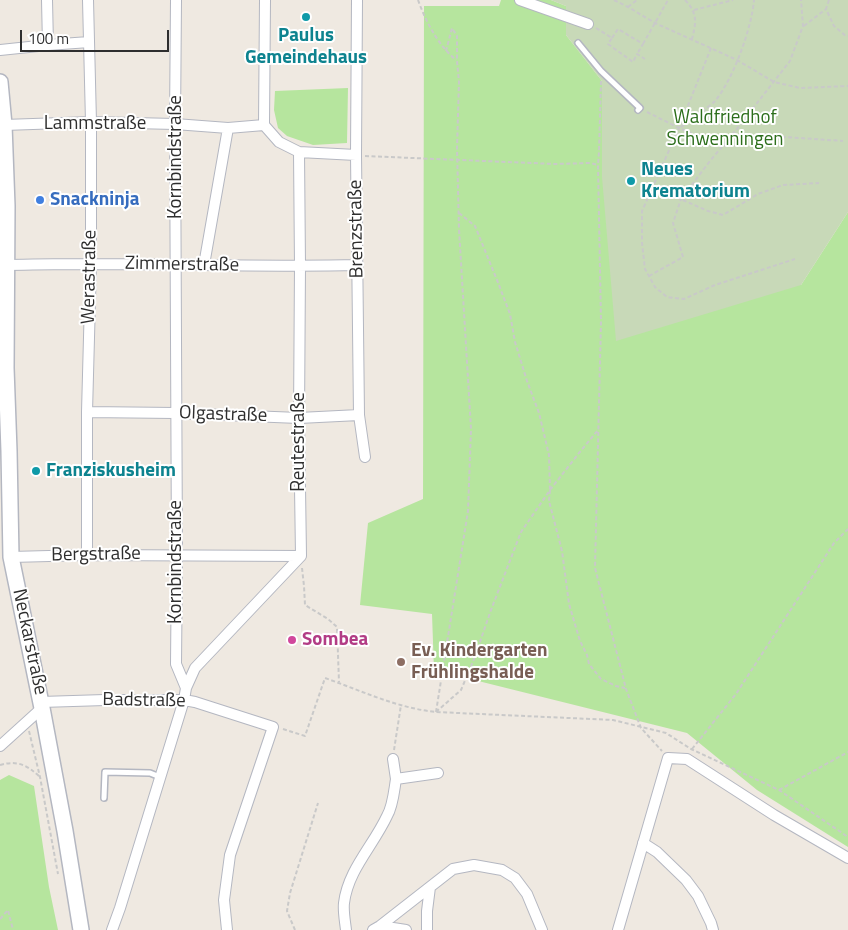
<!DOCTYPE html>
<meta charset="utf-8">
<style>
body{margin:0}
#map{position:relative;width:848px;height:930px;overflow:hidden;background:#efe9e1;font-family:"Titillium Web",sans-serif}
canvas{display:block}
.scale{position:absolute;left:20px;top:30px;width:149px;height:22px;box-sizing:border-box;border:2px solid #2e2e2e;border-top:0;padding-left:6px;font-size:15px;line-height:18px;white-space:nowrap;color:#2e2e2e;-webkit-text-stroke:4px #fff;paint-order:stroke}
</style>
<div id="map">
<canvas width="848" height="930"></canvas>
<div class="scale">100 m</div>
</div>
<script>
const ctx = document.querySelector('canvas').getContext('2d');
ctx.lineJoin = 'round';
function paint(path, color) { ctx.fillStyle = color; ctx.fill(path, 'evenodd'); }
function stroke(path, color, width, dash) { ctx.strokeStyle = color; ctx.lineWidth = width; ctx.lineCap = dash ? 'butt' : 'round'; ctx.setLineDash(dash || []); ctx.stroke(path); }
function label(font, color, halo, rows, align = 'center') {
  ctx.font = font + ' "Titillium Web",sans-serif'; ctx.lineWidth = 4; ctx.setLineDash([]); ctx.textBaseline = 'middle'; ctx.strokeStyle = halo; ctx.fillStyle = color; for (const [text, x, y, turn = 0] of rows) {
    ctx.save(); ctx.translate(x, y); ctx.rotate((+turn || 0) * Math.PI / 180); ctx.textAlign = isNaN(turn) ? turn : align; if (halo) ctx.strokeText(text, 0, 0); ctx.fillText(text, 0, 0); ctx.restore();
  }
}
paint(new Path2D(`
 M501,0H551L566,6V35L602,81V177L801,285L848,212V847L757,790L687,733L434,670L432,614L360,605L368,523L423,499L424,6H499Z
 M348,88L347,143L313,145L287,136L278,128L274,110L275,91Z
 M9,775L34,786L49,887L58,930H0V780Z`), '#b6e59e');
paint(new Path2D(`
 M551,0H848V212L801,285L616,341L602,177V81L566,35V6Z`), '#c8d9b8');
const lane = new Path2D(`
 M578,43L601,71L640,108L638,110
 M104,798L105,772L150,773L160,777`);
const street = new Path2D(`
 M47,0L48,45
 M176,0L175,124L177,555L176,664L186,688
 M357,0L356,155L359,415L365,457
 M520,0L588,24
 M0,50L48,45L89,42
 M4,125L91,122L175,124L228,128L264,125
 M264,125L265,0
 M264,125L279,142L299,152L356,155
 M6,265C123,261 240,268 358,265
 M204,265L228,128
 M87,412L175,413L299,418L359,415
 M87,555V412L91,263V122L88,0
 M11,557L87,555L301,556
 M41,702L105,700H184L195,702L273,727L230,855L224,900L227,930
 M0,746L42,708
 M393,759L396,779
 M643,843L657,852L686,880L698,896L711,923L713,930
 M380,926L406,930
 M112,930L120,908L184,700L186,688L195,668L301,556L299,418L300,266L299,152
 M346,930C345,921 343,911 344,903C348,870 373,846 387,816C393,806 394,791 396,779L438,773
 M373,930L380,926L453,869L474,865L502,870L515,878L527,894L542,930
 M427,930V911L430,887
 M618,930L668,758L687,759L774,815L848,858`);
const secondary = new Path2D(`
 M0,82L4,125L7,206L6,368L9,451L11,557L42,708L65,831L81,930`);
stroke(lane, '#b4b7c1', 8);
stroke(street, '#b4b7c1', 12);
stroke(secondary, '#b4b7c1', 18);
stroke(new Path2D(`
 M418,0C426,22 438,45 456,60
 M614,0L628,7L655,23L737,60L774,82L800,88L848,86
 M685,0C698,13 696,23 692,39
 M829,0L826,9L834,26L846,36H848
 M628,7L637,0
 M694,10L733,0
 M804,26L826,9
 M596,28L612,38L608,44L633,62L637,54L645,59
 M612,38L618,29L643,44L637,54
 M643,44L668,0
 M711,48L679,128L642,211V243L645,269L655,287L667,297L684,299L715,285L795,259
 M601,81L599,152L598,165L601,321L595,568L626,689L641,728L662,751
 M647,112L679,128L722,146L752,145L785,137L843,141
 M681,127C691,119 707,109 715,101C733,80 752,27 754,0
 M365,156L555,164L590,163L598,165
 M653,187L708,211L723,215L758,194L783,185L819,183
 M459,213L475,226L497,280L510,314L515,342L527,381L539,413L549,455L550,490
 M649,276L683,257L673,223L681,199L710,161L736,130L790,61L803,26L801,0
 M550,490L579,453L598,430
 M302,568L304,586L305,605L328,619L337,627L339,682
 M436,712L468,511L471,429L459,229L457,148L459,82L457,61V36L452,28L446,51
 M436,712L461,690L474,659L491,610L521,532L550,490L549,501L562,551L569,604L580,641L587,655L589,664L601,679L616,686L625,688
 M283,729L305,736L325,678C362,691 397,708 436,712L613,720L666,733L691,749L779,790L848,837
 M29,731L40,777L58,874
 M692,749L736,694L834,543L848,529
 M394,750L401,705
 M0,765C18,760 27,765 40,777
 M779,790L848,752
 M0,919L8,910L13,930
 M295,930L287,911L290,893L318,803`), '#c9c9c9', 2, [4, 2.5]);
stroke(lane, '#fff', 5);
stroke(street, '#fff', 10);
stroke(secondary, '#fff', 15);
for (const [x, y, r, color] of [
 [306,17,5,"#0f9aa8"],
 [631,181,5,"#0f9aa8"],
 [40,200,5,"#3f7fe0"],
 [36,471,5,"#0f9aa8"],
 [292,640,5,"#d1479c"],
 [401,662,5,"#8d6e63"]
]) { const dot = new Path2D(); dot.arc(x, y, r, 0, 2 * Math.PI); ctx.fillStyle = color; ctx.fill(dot); stroke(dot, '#fff', 2); }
label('bold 19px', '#0d838f', '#fff', [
 ["Paulus",306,36,"center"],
 ["Gemeindehaus",306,58,"center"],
 ["Neues",641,170],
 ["Krematorium",641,192],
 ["Franziskusheim",46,471]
], 'left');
label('19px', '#2c6e1b', '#fff', [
 ["Waldfriedhof",725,118],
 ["Schwenningen",725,140]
]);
label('19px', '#2e2e2e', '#fff', [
 ["Lammstraße",95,124],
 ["Kornbindstraße",176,157,-90],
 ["Brenzstraße",357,229,-91],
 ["Zimmerstraße",182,265,1],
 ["Werastraße",90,277,-89],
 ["Olgastraße",223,415,2],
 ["Reutestraße",299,442,-90],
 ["Bergstraße",96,555,-1],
 ["Kornbindstraße",176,562,-90],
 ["Neckarstraße",29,642,78],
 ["Badstraße",144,701,1]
]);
label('bold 19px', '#366cbe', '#fff', [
 ["Snackninja",50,200]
], 'left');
label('bold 19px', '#b23c85', '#fff', [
 ["Sombea",302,640]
], 'left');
label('bold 19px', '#785e54', '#fff', [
 ["Ev. Kindergarten",411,651],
 ["Frühlingshalde",411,673]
], 'left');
</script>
